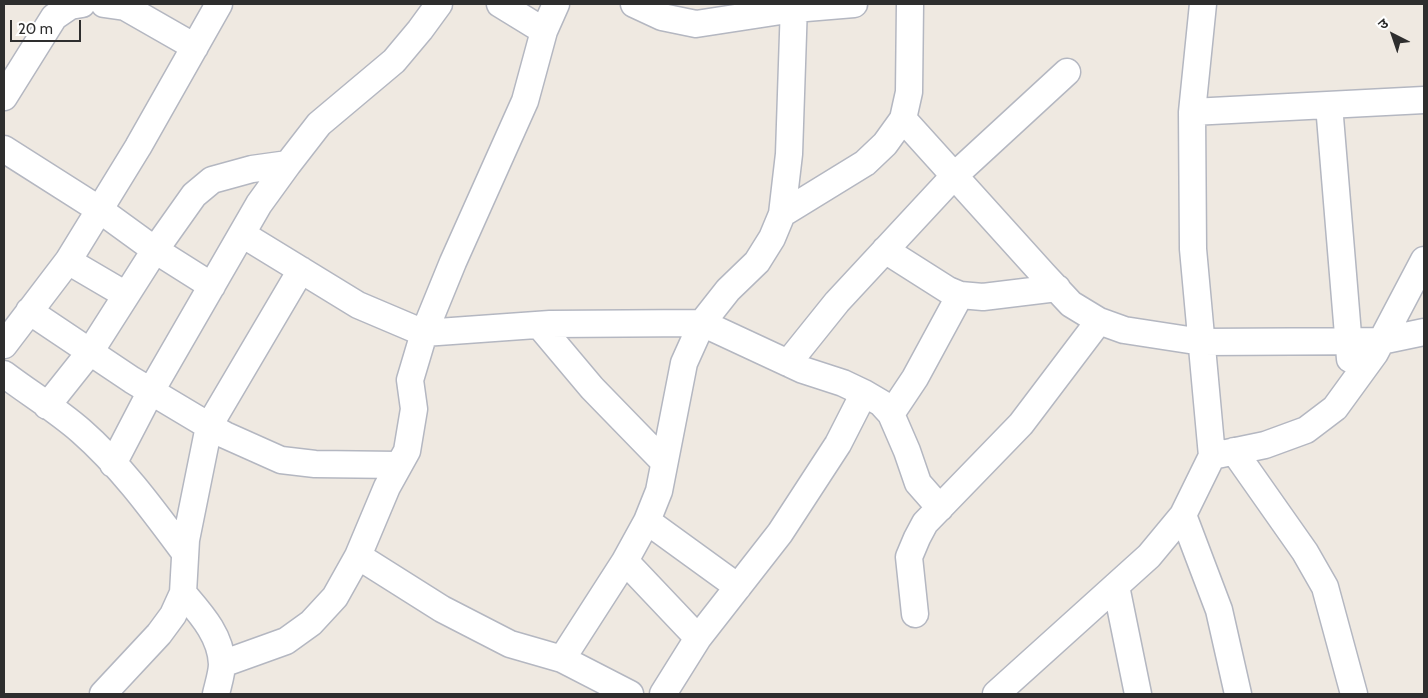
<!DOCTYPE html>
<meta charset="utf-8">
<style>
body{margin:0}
#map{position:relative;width:1428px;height:698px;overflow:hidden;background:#efe9e1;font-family:Cabin,"Noto Sans Devanagari",sans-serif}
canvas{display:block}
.frame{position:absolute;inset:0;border:5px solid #2e2e2e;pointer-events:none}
.north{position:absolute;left:1368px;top:10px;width:50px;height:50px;-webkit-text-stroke:4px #fff;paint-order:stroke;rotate:319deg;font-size:14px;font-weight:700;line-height:20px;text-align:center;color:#2e2e2e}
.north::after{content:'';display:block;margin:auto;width:18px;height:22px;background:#2e2e2e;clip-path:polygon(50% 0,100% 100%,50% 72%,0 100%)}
.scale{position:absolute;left:10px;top:20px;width:71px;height:22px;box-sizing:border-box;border:2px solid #2e2e2e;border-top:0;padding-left:6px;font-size:15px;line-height:18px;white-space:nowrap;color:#2e2e2e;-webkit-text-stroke:4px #fff;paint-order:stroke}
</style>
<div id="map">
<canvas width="1428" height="698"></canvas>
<div class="frame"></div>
<div class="north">उ</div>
<div class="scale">20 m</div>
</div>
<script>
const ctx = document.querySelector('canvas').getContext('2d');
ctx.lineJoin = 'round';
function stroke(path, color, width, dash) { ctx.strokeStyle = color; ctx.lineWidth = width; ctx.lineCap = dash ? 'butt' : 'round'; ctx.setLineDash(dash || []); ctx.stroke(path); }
const minor = new Path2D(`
 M104,4L125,7L195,47
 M500,4L544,31
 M634,4L662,17L696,24L794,9L854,4
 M4,97L54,17L70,6L82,4
 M1329,105L1350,359
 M1192,112L1424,100
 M903,119L1043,274L1071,304L1099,321L1124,330L1202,342L1381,341L1424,332
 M4,149L100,210L155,250L212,286
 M782,214L865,163L885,144L903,119L909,92L910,4
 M242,234L358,305L424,333L550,324L702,323L803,370L843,383L864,393L881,403L891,414L907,451L918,483L940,508
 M885,250L948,290L960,295L983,297L1057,288
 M68,261L126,295
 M29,311L132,380L209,426L225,435L281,460L315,464L399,465
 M539,325L592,388L664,462
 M4,345L68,261L138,147L219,4
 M788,363L837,302L954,176L1067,72
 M4,374C29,393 57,410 81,431C121,466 153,510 185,553
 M47,406L90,352L155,250L194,195L212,180L252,169L288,164
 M891,414L915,378L960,295
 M1234,451L1305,552L1325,587L1354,694
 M1212,456L1265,445L1306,430L1335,408L1375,353L1424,260
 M113,464L151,391L259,204L288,164L319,124L394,61L420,30L439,4
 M1183,515L1219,610L1238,694
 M647,521L738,587
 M358,556L442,609L510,644L562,659L630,694
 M625,561L698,638
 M1116,586L1138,694
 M183,593C200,613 221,635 222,664C222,673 218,685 216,694
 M915,614L909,557L917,538L925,523L1021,424L1099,321
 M562,659L625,561L647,521L659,491L684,363L702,323L728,290L757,262L772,238L782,214L789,154L794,4
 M222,664L286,641L311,623L335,597L358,556L387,487L407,451L414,409L410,380L424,333L453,262L525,101L544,31L556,4
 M103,694L159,634L173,615L183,593L186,540L209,426L301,270
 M663,694L698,638L780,533L838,444L864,393
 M996,694L1149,556L1183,515L1212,456L1193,249L1192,112L1203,4`);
stroke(minor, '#b4b7c1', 29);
stroke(minor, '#fff', 26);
</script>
